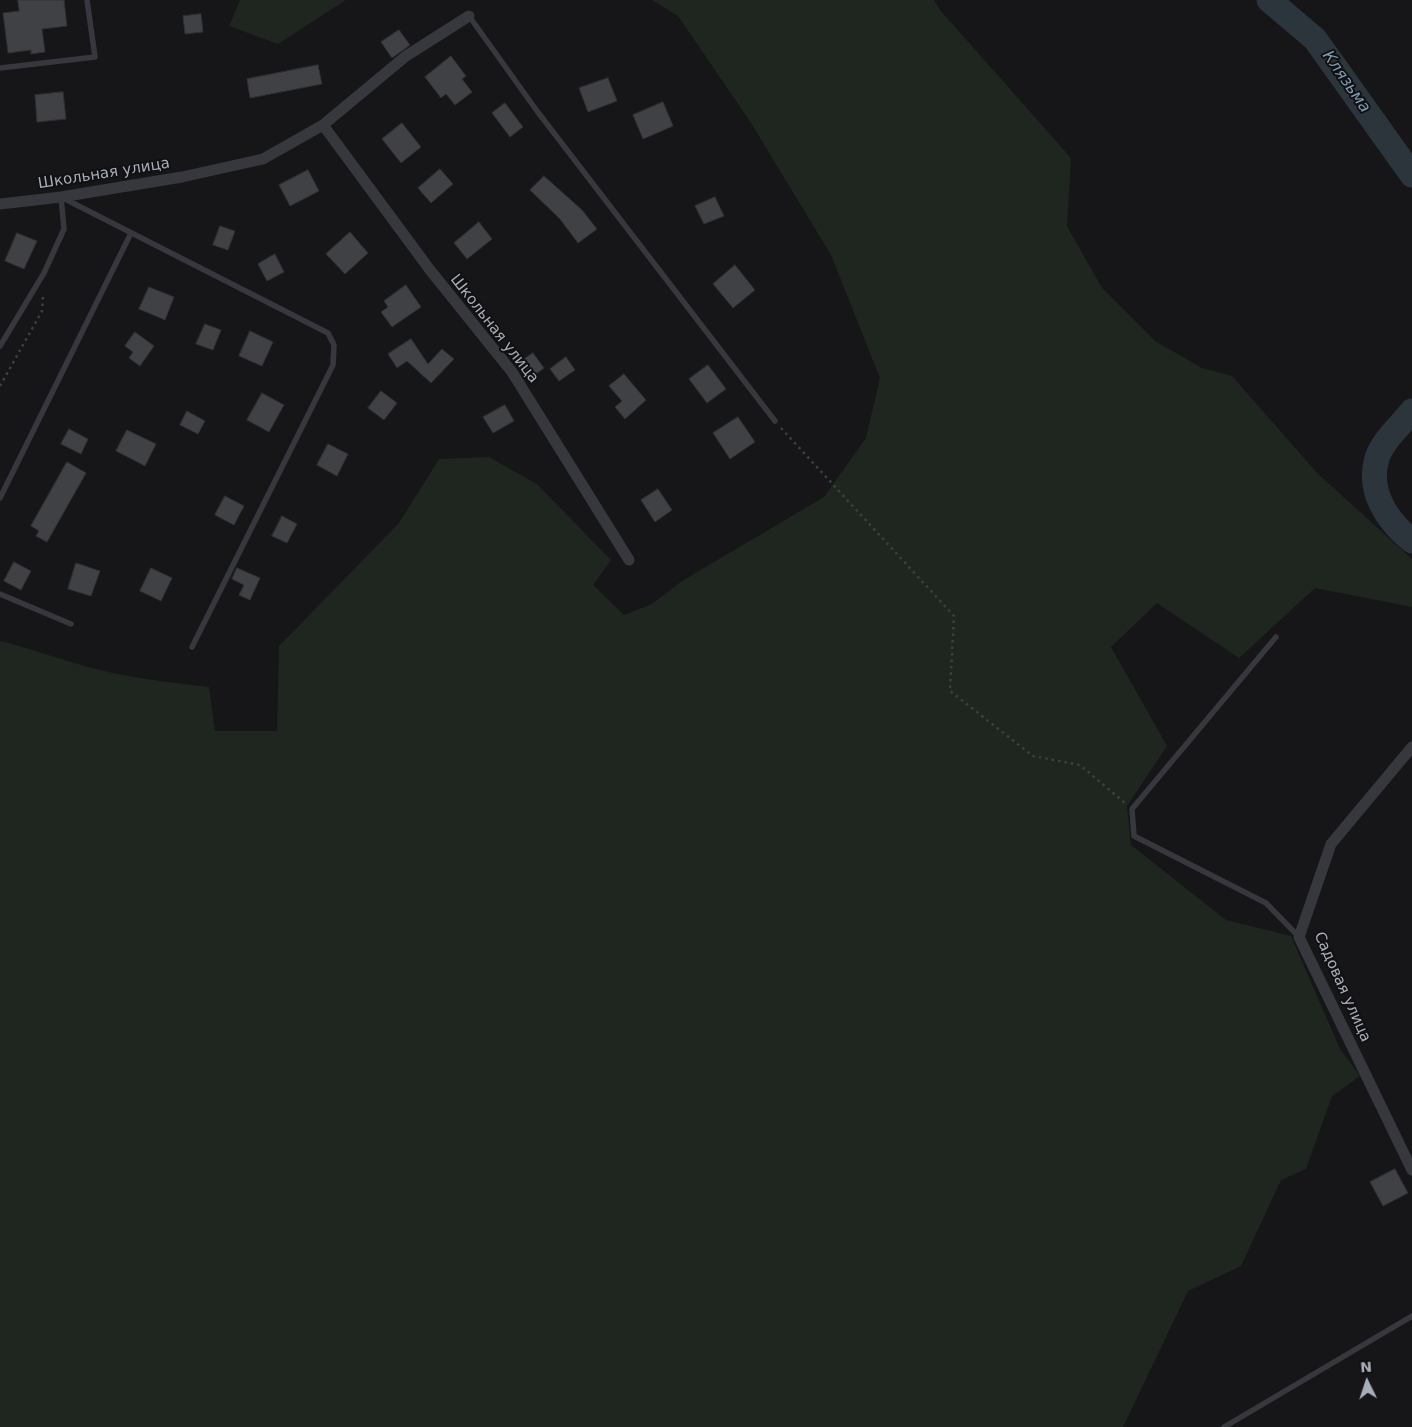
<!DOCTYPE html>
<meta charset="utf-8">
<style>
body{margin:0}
#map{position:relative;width:1412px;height:1427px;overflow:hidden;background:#161618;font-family:"DejaVu Sans",sans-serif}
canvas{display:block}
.north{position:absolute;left:1342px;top:1357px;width:50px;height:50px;-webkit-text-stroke:4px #111113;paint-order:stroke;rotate:356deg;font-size:14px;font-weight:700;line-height:20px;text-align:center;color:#a8adb8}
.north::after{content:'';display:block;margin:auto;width:18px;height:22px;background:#a8adb8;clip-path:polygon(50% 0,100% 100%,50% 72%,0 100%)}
</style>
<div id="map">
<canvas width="1412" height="1427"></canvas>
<div class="north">N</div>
</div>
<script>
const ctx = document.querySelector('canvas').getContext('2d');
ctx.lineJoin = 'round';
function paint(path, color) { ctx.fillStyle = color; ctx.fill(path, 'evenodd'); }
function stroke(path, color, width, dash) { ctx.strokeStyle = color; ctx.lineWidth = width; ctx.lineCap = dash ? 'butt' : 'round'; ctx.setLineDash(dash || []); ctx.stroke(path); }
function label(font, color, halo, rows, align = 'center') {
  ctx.font = font + ' "DejaVu Sans",sans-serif'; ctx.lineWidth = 4; ctx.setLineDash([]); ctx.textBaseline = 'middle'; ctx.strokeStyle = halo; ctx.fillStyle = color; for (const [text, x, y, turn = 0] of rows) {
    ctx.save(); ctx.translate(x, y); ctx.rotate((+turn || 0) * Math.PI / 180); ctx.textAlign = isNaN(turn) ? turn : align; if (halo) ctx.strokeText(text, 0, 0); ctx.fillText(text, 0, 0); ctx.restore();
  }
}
paint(new Path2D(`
 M240,0H346L278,44L229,26Z
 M652,0H934L940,10L1071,158L1067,226L1102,288L1155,341L1202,368L1232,376L1318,474L1412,559V607L1315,588L1239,658L1157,603L1111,647L1167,746L1127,806L1131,845L1226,920L1291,936L1340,1049L1360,1076L1332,1096L1306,1169L1281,1180L1241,1266L1188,1291L1123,1427H0V641C30,648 58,659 88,667C128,678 168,682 209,687L215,731H277L279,646L399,523L439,459L489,457L537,484L611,560L593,585L624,615L652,604L682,581L824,497L866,438L880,378L831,255L751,123L678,16Z`), '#1e261f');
stroke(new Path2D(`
 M1269,0L1315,39L1412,175
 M1412,411C1401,425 1383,440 1377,458C1367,491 1387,521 1412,541`), '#2c353c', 25);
const building = new Path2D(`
 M18,0H64L67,26L42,29L45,52L31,54V50L8,53L3,13L19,11Z
 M201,14L203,32L185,34L183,16Z
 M399,30L410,45L392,58L381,42Z
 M451,56L466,76L462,79L472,92L455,105L446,94L441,98L425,77Z
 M318,65L322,84L250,98L247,79Z
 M608,78L617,101L588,112L579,88Z
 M63,92L66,119L37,122L35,95Z
 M663,102L673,126L643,139L633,115Z
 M505,103L523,127L510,137L492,113Z
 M402,123L421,147L401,163L382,139Z
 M440,169L453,184L431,203L418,188Z
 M308,170L319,191L290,206L279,185Z
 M544,176L582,210L597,229L578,243L560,219L530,190Z
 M715,197L724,216L704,224L695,206Z
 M479,222L492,239L467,259L454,243Z
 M220,226L235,231L228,250L213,245Z
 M350,232L368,253L345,274L326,254Z
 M17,233L37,241L24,269L5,261Z
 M275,254L284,272L267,281L258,264Z
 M735,265L755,290L733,308L713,284Z
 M406,285L421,307L392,327L381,312L388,307L384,301Z
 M149,287L174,297L165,320L139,309Z
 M205,324L221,330L213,350L196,344Z
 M250,331L273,342L262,366L239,356Z
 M135,332L154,346L140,366L129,358L133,352L125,346Z
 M411,339L428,364L442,349L454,359L431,383L407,361L397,368L388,354Z
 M533,353L544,368L532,377L520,362Z
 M566,357L575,370L559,381L550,369Z
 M708,365L726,389L707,403L689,379Z
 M624,374L646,400L625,419L615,407L622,401L609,386Z
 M381,391L397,403L384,420L368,408Z
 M262,393L284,405L269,432L247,420Z
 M505,405L514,421L493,433L483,417Z
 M187,411L205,421L198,434L180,425Z
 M738,417L755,442L730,459L713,433Z
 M69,429L88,439L81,454L61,444Z
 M127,430L156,444L145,466L116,451Z
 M328,444L348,454L337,476L317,465Z
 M67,462L86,473L47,542L36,536L39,531L31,526Z
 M658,489L672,510L655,522L641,500Z
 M225,496L244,506L234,525L215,515Z
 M282,516L297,524L287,543L272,536Z
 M14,562L31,571L21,590L4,581Z
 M76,563L100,571L91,596L68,589Z
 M151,568L172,578L161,601L140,591Z
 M237,568L260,578L250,600L239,595L244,585L232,579Z
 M1395,1169L1408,1193L1383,1206L1370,1182Z`);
paint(building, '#404145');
stroke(building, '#303034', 1);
stroke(new Path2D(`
 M0,386L42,311L43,296
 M781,428L954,616L950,691L1033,756L1080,765L1126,804`), '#3d3f44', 2.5, [2.5, 4]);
stroke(new Path2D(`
 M469,16L537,111L775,421
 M0,68L95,57L87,0
 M0,346L44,273L64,229L61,197L328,333L334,345L333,365L192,647
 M0,498L131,233
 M0,594L71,624
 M1276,637L1132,809L1134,836L1266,903L1299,937
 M1224,1427L1412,1316`), '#37383d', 5.5);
stroke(new Path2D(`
 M323,125L430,270L512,372L629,560
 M0,204L61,197L182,177L263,159L323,125L406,56L469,16
 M1412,747L1331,844L1299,937L1412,1170`), '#37383d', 11);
label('15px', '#a8adb8', '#111113', [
 ["Школьная улица",104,174,-9],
 ["Школьная улица",494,329,52],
 ["Садовая улица",1342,987,66]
]);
label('italic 16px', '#7f9bb3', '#111113', [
 ["Клязьма",1346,82,55]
]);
</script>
